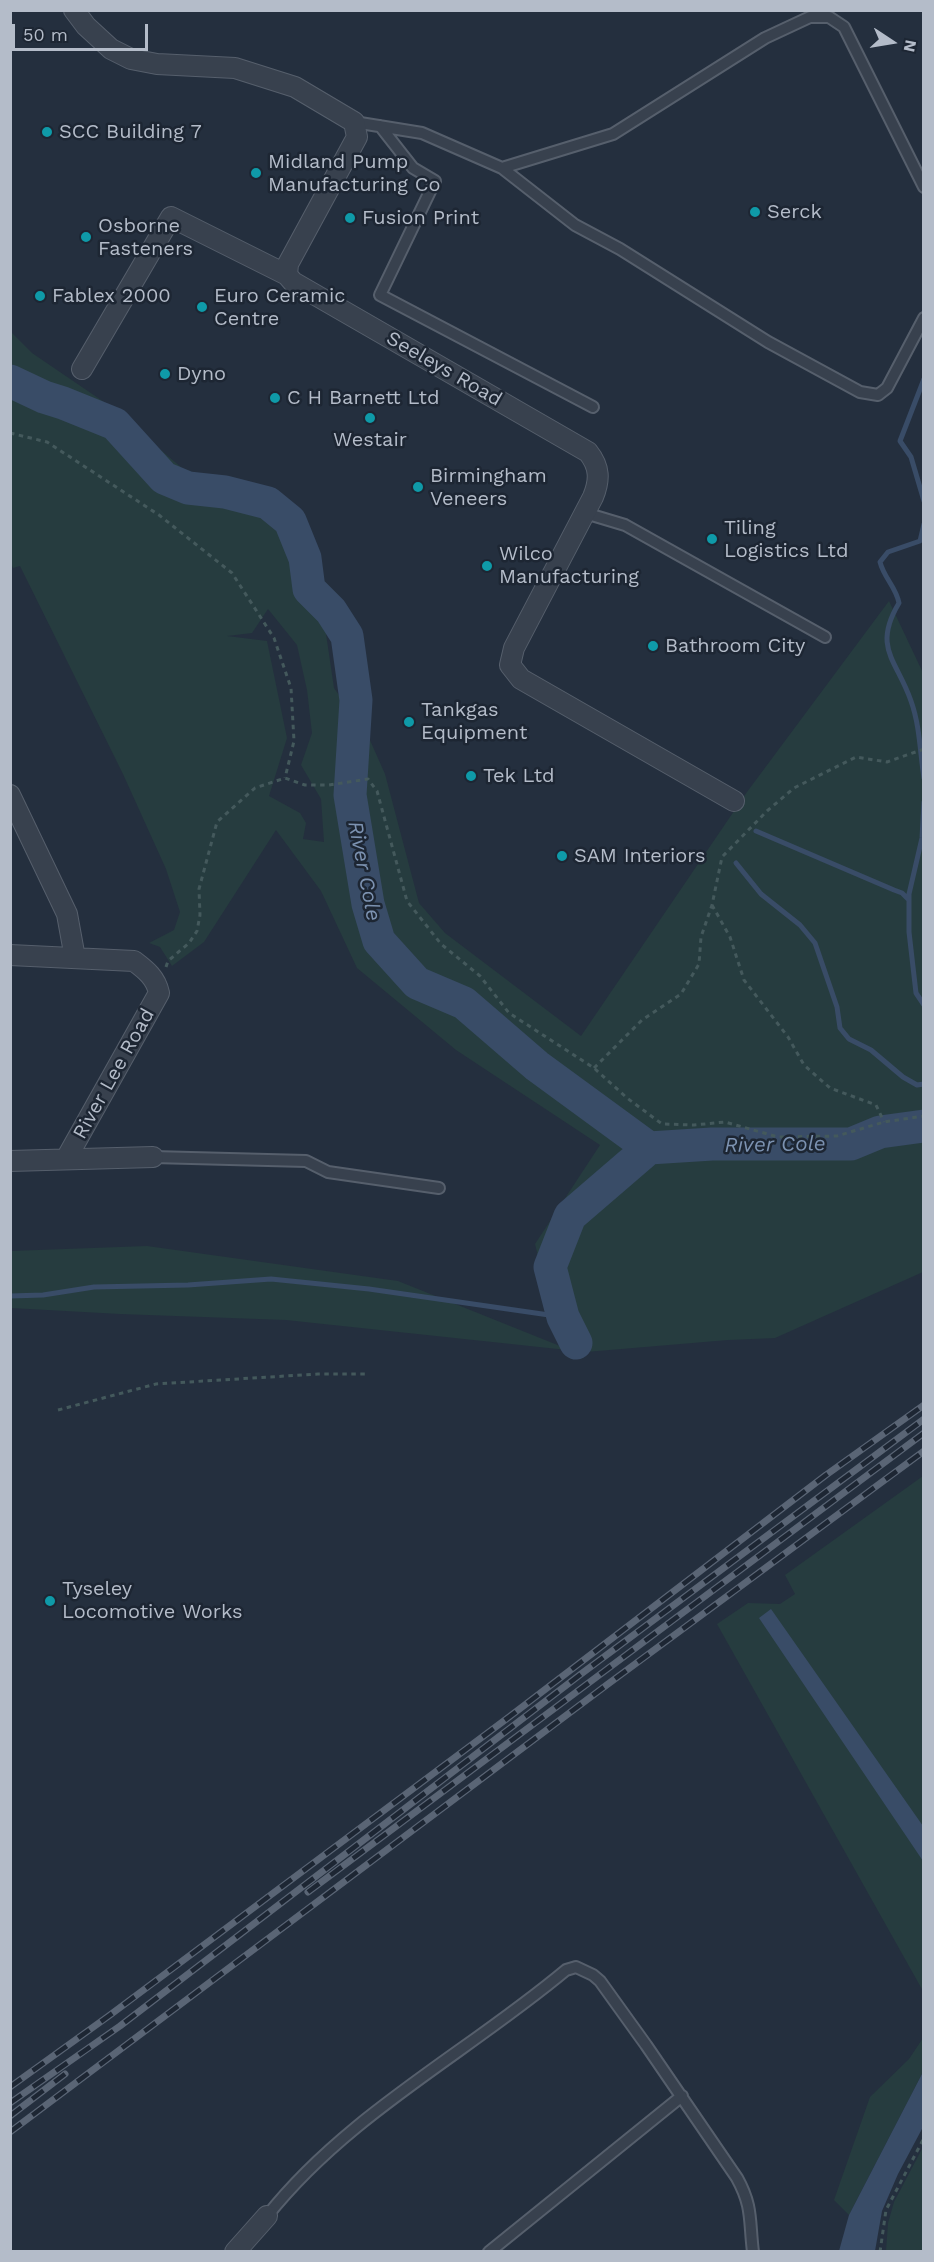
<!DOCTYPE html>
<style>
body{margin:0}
#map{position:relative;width:934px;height:2262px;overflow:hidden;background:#242f3e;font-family:"Work Sans",sans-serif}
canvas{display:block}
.frame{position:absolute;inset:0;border:12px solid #b4bcc9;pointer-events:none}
.north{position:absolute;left:862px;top:12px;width:60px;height:60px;-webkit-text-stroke:4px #1d2633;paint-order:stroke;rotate:102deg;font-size:16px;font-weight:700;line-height:24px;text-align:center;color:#b4bcc9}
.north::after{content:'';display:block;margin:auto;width:21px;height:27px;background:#b4bcc9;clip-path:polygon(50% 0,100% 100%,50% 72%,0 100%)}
.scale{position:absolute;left:12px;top:24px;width:136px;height:27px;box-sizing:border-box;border:3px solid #b4bcc9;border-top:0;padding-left:8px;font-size:18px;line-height:21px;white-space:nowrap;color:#b4bcc9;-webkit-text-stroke:4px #1d2633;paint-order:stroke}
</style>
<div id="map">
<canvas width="934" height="2262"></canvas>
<div class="frame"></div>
<div class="north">N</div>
<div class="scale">50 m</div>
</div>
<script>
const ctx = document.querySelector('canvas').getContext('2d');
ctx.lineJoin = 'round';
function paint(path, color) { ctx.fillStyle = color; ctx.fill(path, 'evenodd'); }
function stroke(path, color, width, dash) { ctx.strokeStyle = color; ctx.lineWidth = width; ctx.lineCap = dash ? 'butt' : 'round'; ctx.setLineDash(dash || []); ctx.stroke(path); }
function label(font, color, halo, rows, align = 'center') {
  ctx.font = font + ' "Work Sans",sans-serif'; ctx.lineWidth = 5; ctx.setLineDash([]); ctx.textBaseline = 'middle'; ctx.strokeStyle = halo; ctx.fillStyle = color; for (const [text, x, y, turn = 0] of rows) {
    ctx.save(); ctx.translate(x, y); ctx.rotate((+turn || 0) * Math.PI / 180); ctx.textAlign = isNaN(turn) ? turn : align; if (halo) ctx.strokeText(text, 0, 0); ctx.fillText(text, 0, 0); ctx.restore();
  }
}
paint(new Path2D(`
 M10,331L32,353L104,402L182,468L216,482L253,491L302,538L320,593L334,688L369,738L385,774L419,903L445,933L581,1036L747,792L889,601L924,675L923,1272L775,1338L728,1340L586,1352L286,1320L120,1314L11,1308V1251L147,1246L398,1281L560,1346L535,1244L600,1145L456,1050L357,968L321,891L276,830L204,942L172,966L160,947L149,943L174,930L180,912L166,869L123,774L20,566L13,568L11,563ZM268,609L297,645L307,690L312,733L301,765L321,799L324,842L303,839L306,823L300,813L269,796L287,738L267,641L227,636L252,633Z
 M923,1476V1991L717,1624L748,1603L780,1604L795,1594L785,1575Z
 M923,2038V2072L849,2215L834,2200L870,2097L909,2059Z
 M923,2147V2251H886L888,2223L894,2202Z`), '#263c3f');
paint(new Path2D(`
 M771,1609L923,1826V1861L759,1618Z
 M923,2072V2127L898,2174L882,2211L875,2251H839L849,2215Z`), '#394c67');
stroke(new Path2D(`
 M924,379L900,441L911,457L924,501
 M924,524L920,541L888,552L880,562C884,578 896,587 899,603C872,648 897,660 911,701C920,726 920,753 924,778
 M924,802L922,838L909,894V932L916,993L924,1005
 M756,831L894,890L902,893L909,900
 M736,863L761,894L800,925L815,943L837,1007L840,1028L849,1039L871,1050L903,1077L917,1085L924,1084
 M10,1296L43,1295L94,1287L188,1285L271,1279L369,1289L563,1317`), '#394c67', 5);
stroke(new Path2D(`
 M10,381L44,397L63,403L115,424L164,478L188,488L225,492L268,503L290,521L305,558L309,589L331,611L347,636L356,700L350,795L368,904L379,941L417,983L464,1003L537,1066L649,1148L712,1144H851L880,1132L924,1126
 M576,1343L563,1317L550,1267L570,1216L649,1148`), '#394c67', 33);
const lane = new Path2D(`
 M354,122L422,133L502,168L575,225L620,249L768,342L860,392L878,395L887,388L924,318
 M380,126L413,168L435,181L380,295L593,407
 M502,168L613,134L765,38L810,17H829L844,27L924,187
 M585,513L625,525L825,637
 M153,1157L306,1161L328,1172L439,1188
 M267,2216C348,2114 467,2053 566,1970L576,1967L593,1975L600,1981L646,2045L737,2178C753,2207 749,2220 753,2252
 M489,2252L682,2096`);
const street = new Path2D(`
 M74,10L86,26L111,49L131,59L157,64L235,68L295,87L354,122L357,137L288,264L287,275L293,282L588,452C600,467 600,480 593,497L514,648L510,665L521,679L734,801
 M82,369L171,217L287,275
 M10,795L67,914L75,958
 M10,955L134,961C146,970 156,978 159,993L66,1159
 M10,1161L153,1157
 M235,2252L267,2216`);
stroke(lane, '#565f6c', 14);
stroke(street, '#565f6c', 22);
stroke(new Path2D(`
 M10,433L47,442L159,515L232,573L274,638L291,688L294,741L285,778
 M712,905L730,937L744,980L788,1037L804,1065L830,1088L876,1105L884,1122
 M166,967L168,961L189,943L197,931L200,915L199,889L217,822L255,788L285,778L305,785H329L368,779L377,791L407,901L441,944L480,976L509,1013L594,1068L627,1098L662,1124L694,1125L725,1122L778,1137L837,1136L884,1122L924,1116
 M594,1068L642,1020L681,994L699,964L701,937L712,905L722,857L767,811L794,788L856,757L887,762L924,749
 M58,1410L156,1384L318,1374H367
 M880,2252L886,2210L924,2138`), '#44595c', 3, [4.5, 4.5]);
stroke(lane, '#38414e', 10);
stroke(street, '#38414e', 20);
const rail = new Path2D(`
 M308,1892L924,1433
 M10,2087L110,2015L509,1717L826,1475L924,1405
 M10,2103L120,2026L581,1674L924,1419
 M10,2116L65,2074
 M10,2132L608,1684L924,1451`);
stroke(rail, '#5a6575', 7);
stroke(rail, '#1d2633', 4.5, [14]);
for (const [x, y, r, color] of [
 [47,132,6,"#0f9aa8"],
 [256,173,6,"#0f9aa8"],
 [755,212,6,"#0f9aa8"],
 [350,218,6,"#0f9aa8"],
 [86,237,6,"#0f9aa8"],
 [40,296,6,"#0f9aa8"],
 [202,307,6,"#0f9aa8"],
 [165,374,6,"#0f9aa8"],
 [275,398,6,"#0f9aa8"],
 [370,418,6,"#0f9aa8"],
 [418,487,6,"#0f9aa8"],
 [712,539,6,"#0f9aa8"],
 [487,566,6,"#0f9aa8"],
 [653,646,6,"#0f9aa8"],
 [409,722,6,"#0f9aa8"],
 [471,776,6,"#0f9aa8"],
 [562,856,6,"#0f9aa8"],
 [50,1601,6,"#0f9aa8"]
]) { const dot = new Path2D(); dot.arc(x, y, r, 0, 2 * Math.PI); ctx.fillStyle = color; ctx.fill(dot); stroke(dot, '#1d2633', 2); }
label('20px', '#b4bcc9', '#1d2633', [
 ["SCC Building 7",59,132],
 ["Midland Pump",268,162],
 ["Manufacturing Co",268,185],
 ["Serck",767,212],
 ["Fusion Print",362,218],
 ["Osborne",98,226],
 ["Fasteners",98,249],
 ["Fablex 2000",52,296],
 ["Euro Ceramic",214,296],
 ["Centre",214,319],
 ["Dyno",177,374],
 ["C H Barnett Ltd",287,398],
 ["Westair",370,440,"center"],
 ["Birmingham",430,476],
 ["Veneers",430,499],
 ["Tiling",724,528],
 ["Logistics Ltd",724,551],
 ["Wilco",499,554],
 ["Manufacturing",499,577],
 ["Bathroom City",665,646],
 ["Tankgas",421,710],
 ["Equipment",421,733],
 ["Tek Ltd",483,776],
 ["SAM Interiors",574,856],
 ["Tyseley",62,1589],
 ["Locomotive Works",62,1612]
], 'left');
label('20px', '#b4bcc9', '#1d2633', [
 ["Seeleys Road",444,369,30],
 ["River Lee Road",114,1074,-61]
]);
label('italic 21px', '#7c92b1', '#1d2633', [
 ["River Cole",364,871,79],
 ["River Cole",775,1145,-1]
]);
</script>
